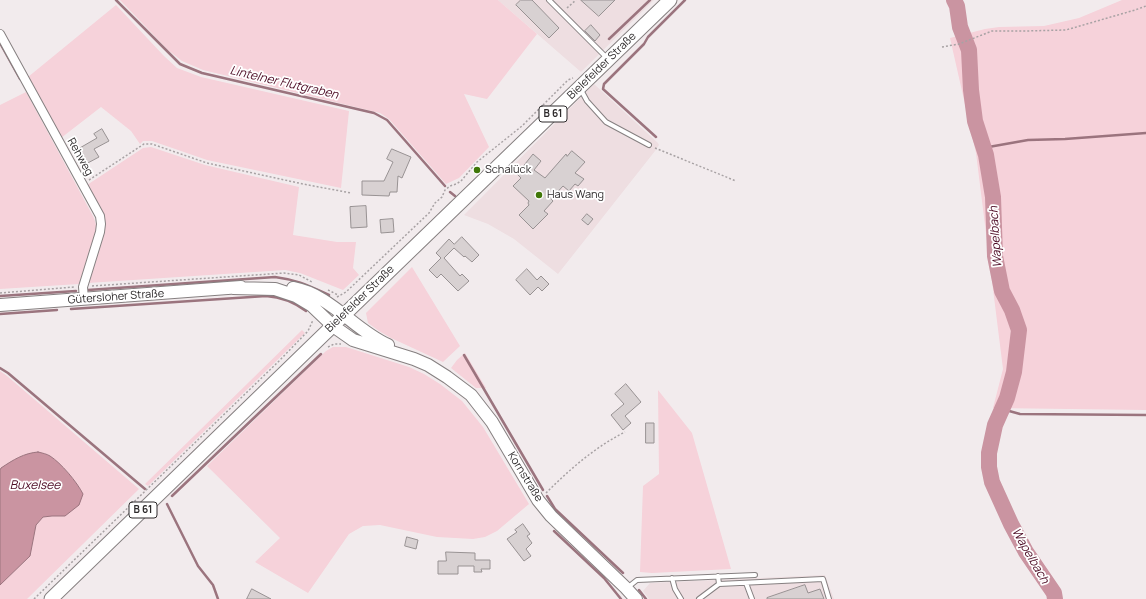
<!DOCTYPE html>
<meta charset="utf-8">
<style>
body{margin:0}
canvas{display:block;background:#f2ebed}
</style>
<canvas width="1146" height="599"></canvas>
<script>
const ctx = document.querySelector('canvas').getContext('2d');
ctx.lineJoin = 'round';
function paint(path, color) { ctx.fillStyle = color; ctx.fill(path, 'evenodd'); }
function stroke(path, color, width, dash) { ctx.strokeStyle = color; ctx.lineWidth = width; ctx.lineCap = dash ? 'butt' : 'round'; ctx.setLineDash(dash || []); ctx.stroke(path); }
function label(font, color, halo, rows, align = 'center') {
  ctx.font = font + ' Manrope,sans-serif'; ctx.lineWidth = 3.5; ctx.setLineDash([]); ctx.textBaseline = 'middle'; ctx.strokeStyle = halo; ctx.fillStyle = color; for (const [text, x, y, turn = 0] of rows) {
    ctx.save(); ctx.translate(x, y); ctx.rotate((+turn || 0) * Math.PI / 180); ctx.textAlign = isNaN(turn) ? turn : align; if (halo) ctx.strokeText(text, 0, 0); ctx.fillText(text, 0, 0); ctx.restore();
  }
}
paint(new Path2D(`
 M498,0H654L581,72Z
 M594,84L658,143L659,145L655,151L558,274L514,239L488,224L464,215Z
 M825,575L834,599H649L643,591L650,583Z`), '#eedee1');
paint(new Path2D(`
 M120,0H498L537,34L487,99L464,94L489,147L459,178L446,184L389,119L380,113L203,70L182,61L168,50Z
 M1122,0H1146V410L993,408L1003,369L976,153L950,38L985,29L999,27L1044,26L1079,18Z
 M116,5L164,56L177,68L201,77L349,111L341,188L207,160L152,141H143L140,144L131,131L101,107L61,138L28,77Z
 M26,92L94,218L96,225V231L79,284L0,289V105Z
 M151,147L205,165L299,187L293,235L337,242H356L353,268L359,275L343,290L300,273L285,270L88,283L104,233L105,224L87,185L143,148Z
 M412,267L460,346L443,362L391,338L379,331L368,323L366,313Z
 M302,330L305,333L148,486L145,484Z
 M333,347H346L409,367L424,374L440,384L462,401L483,427L529,504L497,531L485,537L473,539L437,537L380,525L363,526L349,534L308,593L255,562L280,538L207,466L326,351Z
 M465,353L486,388H476L451,368L457,360Z
 M0,371L7,376L139,489L27,599H0V585L30,556L36,525L43,517L52,516H65L80,489L65,469L50,456L0,470Z
 M658,390L692,433L731,569L652,573L640,572L643,486L659,474Z`), '#f6d2da');
const water = new Path2D(`
 M38,452C42,453 47,454 50,456C61,463 77,482 83,494L79,505L65,516H52L43,517L36,525L30,556L0,585V470L1,468C13,460 24,453 38,452Z`);
paint(water, '#ca94a1');
stroke(water, '#9b747e', 1);
stroke(new Path2D(`
 M116,0L180,64L202,73L374,113L387,120L445,186
 M609,39L650,0
 M0,43L20,79
 M656,137L603,89L604,84L644,44L648,37L685,0
 M983,148L1028,140L1065,139L1146,133
 M450,192L455,196
 M88,290L275,277C298,280 309,286 329,295
 M0,296L76,291
 M71,309L266,296C281,297 294,302 306,311
 M0,314L57,310
 M464,355L543,490
 M0,368L8,373L145,489
 M1002,409L1020,414L1146,415
 M172,496L321,354
 M547,496L555,509L623,573
 M167,504L198,566L213,585L218,599
 M554,531L604,578L621,599
 M639,590L646,599`), '#9b747e', 2.5);
stroke(new Path2D(`
 M954,0L957,6L960,27L969,50L971,90L975,121L986,155L993,197L995,256L1002,291L1012,310L1019,330L1014,372L1007,398L995,425L989,453V467L992,482L1011,524L1026,552L1054,593L1055,599`), '#ca94a1', 16);
const building = new Path2D(`
 M521,0H532L559,28L549,38L516,5Z
 M581,0H615L599,16Z
 M591,25L600,35L595,41L585,31Z
 M102,129L109,141L94,149L99,157L84,165L80,157L82,156L78,149L97,138L94,134Z
 M392,149L411,157L402,178L398,176L397,192H390L389,196L362,195V181H384L393,162L387,159Z
 M572,151L585,162L575,173L584,179L578,186L575,184L569,191L563,186L551,199L553,201L544,211L548,214L533,229L519,215L529,205L528,203L529,201L513,186L521,178L517,174L533,154L541,161L534,170L545,178L566,154L567,156Z
 M366,206L367,227L351,228L350,207Z
 M587,214L593,219L588,225L582,220Z
 M393,219L394,232L381,233L380,220Z
 M462,237L479,255L472,262L465,256L464,257L454,248L444,258L460,276L462,274L469,281L458,291L441,274L437,278L429,270L441,258L436,253L449,239L454,244Z
 M527,269L537,280L541,276L549,284L542,291L538,287L530,295L516,280Z
 M626,384L641,402L625,416L631,423L623,430L611,415L624,404L615,394Z
 M646,423H654V443H646Z
 M523,524L530,534L527,536L532,543L526,549L531,556L524,561L507,539L517,532L515,530Z
 M407,537L418,540L416,549L405,546Z
 M446,552L475,553V560H490V569H481L482,572H474V566H458V574H438V561H446Z
 M805,585L808,593L820,589L824,599H767V598Z
 M252,589L271,599H247Z`);
paint(building, '#d8d1d2');
stroke(building, '#989293', 1);
const lane = new Path2D(`
 M549,0L607,58
 M581,90L587,101L606,122L649,145
 M672,578L675,589L681,599
 M746,583L752,599
 M719,584L823,579L829,599
 M627,588L637,580L755,575
 M699,599L719,584L718,576`);
const street = new Path2D(`
 M0,34L100,216L101,224L100,232L83,287L84,299`);
const secondary = new Path2D(`
 M233,288L275,289L296,296L311,305L333,326L353,340L414,359L428,365L447,377L471,395L492,422L538,500L551,516L626,588L636,599
 M293,288C331,295 354,330 388,345
 M0,305L241,287`);
const primary = new Path2D(`
 M51,599L318,340L670,0`);
stroke(lane, '#868081', 6);
stroke(street, '#868081', 10);
stroke(secondary, '#868081', 14);
stroke(primary, '#868081', 15);
stroke(new Path2D(`
 M567,8L576,0
 M942,47L959,44L992,31H1026L1066,30L1135,10L1146,6
 M655,148L736,181
 M89,180L144,144H152L207,163L303,184L351,193
 M92,286L284,273L299,275L312,282
 M328,290L338,295
 M0,293L74,287
 M337,297L346,292L429,213L435,203L442,197L445,190L450,186L456,184L461,181L477,162L522,126L568,80L573,78
 M328,347L334,344H341
 M546,493C569,470 595,447 625,432
 M34,599L279,361L308,331L313,320`), '#a8a2a4', 1.5, [2, 2]);
stroke(lane, '#fff', 4);
stroke(street, '#fff', 8);
stroke(secondary, '#fff', 12);
stroke(primary, '#fff', 13);
for (const [x, y, r, color] of [
 [477,170,4,"#3f7708"],
 [539,195,4,"#3f7708"]
]) { const dot = new Path2D(); dot.arc(x, y, r, 0, 2 * Math.PI); ctx.fillStyle = color; ctx.fill(dot); stroke(dot, '#fff', 1.5); }
for (const [x, y, w] of [
 [553,114,28],
 [143,510,28]
]) { const box = new Path2D(); box.roundRect(x - w / 2, y - 8, w, 16, 3); ctx.fillStyle = '#fff'; ctx.fill(box); stroke(box, '#2e2b2c', 1); }
label('bold 10px', '#2e2b2c', null, [
 ["B 61",553,114],
 ["B 61",143,510]
]);
label('11px', '#2e2b2c', '#fff', [
 ["Bielefelder Straße",602,66,-44],
 ["Rehweg",80,157,61],
 ["Gütersloher Straße",116,297,-4],
 ["Bielefelder Straße",360,299,-44],
 ["Kornstraße",525,477,58]
]);
label('11px', '#2e2b2c', '#fff', [
 ["Schalück",485,170],
 ["Haus Wang",547,195]
], 'left');
label('italic 12px', '#4e0d26', '#fff', [
 ["Lintelner Flutgraben",284,83,13],
 ["Wapelbach",996,237,-94],
 ["Buxelsee",35,486],
 ["Wapelbach",1030,556,60]
]);
</script>
